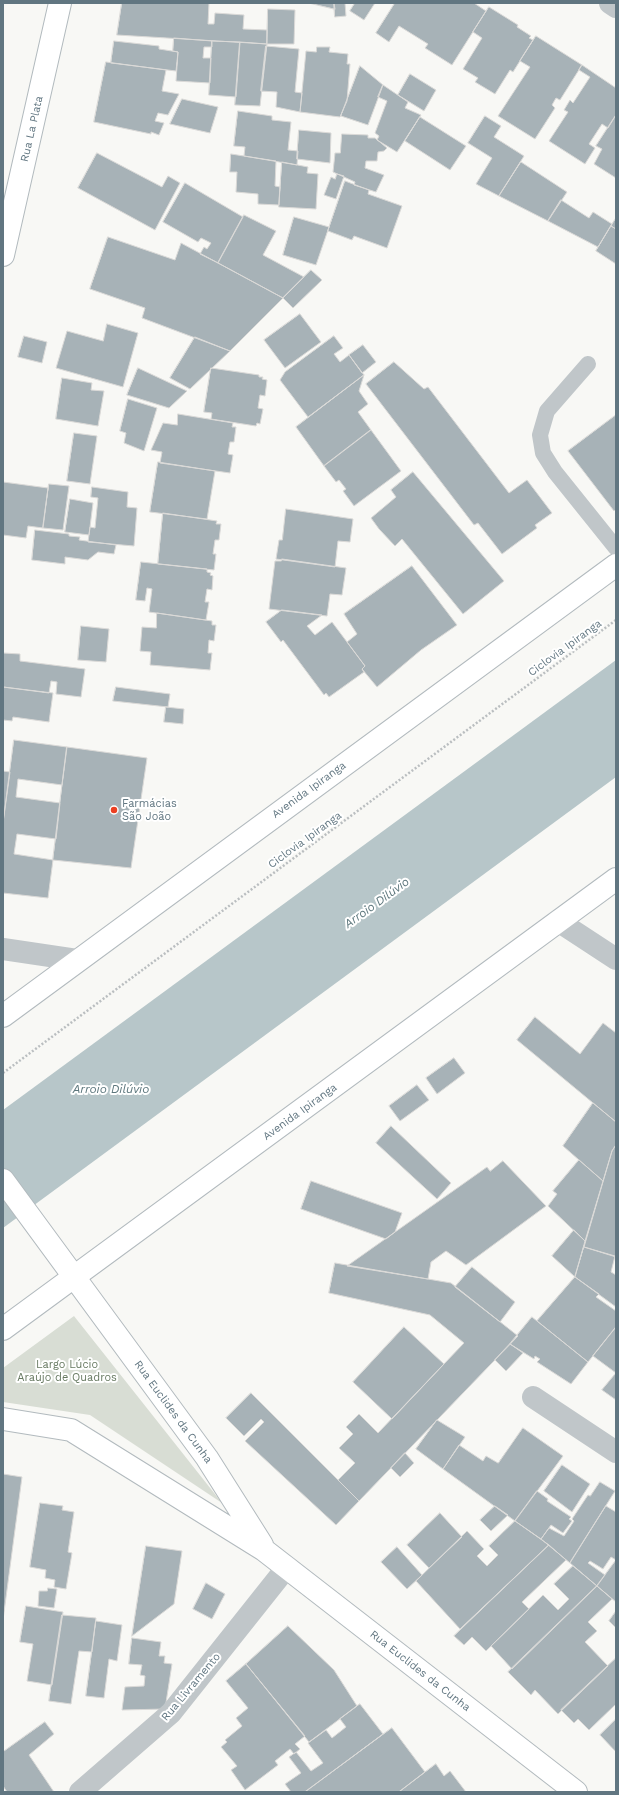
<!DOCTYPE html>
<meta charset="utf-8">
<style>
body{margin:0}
#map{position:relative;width:619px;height:1795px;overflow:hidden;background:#f8f8f5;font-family:"Work Sans",sans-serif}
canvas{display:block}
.frame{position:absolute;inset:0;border:4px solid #617681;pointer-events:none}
</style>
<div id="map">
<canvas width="619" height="1795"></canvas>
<div class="frame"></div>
</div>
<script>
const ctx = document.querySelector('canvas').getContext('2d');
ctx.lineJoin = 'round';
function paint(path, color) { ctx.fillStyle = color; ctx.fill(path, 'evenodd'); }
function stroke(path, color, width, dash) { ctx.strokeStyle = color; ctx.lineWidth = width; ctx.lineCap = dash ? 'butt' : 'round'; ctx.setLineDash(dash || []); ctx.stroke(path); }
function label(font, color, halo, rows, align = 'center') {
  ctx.font = font + ' "Work Sans",sans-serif'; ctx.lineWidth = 4; ctx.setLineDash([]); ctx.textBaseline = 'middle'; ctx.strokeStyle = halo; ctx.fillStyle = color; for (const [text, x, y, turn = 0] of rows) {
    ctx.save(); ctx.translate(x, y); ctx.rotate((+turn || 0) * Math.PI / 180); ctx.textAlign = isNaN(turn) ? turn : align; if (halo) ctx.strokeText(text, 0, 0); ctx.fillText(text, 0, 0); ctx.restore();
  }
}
paint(new Path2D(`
 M74,1316L222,1503L90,1415L3,1402V1368Z`), '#d8ddd4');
paint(new Path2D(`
 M616,660V777L3,1228V1110Z`), '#b7c6c9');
const building = new Path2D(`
 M122,3H209L208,24H214L215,13L244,15L243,29L267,30V44L117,35Z
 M309,3H334L335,9Z
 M334,3H345L346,16L335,17Z
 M355,3H375L364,20L350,11Z
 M395,3H474L486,11L452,65L425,48L428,44L399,26L389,42L376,33Z
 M489,7L518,25L517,27L531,36L529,38L533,40L513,72L510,70L495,94L475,82L478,78L463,69L482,38L473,32Z
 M268,9L295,10L294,44H267Z
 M536,36L582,65L560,100L556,98L552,105L555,108L535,139L498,116L530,67L520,61Z
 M174,38L212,41V47H204L203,58H211L210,83L176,81L178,52L173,51Z
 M114,41L159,46V49L178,52L176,71L111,63Z
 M212,41L240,42L236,97L209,95Z
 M240,42L267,44L260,106L235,105Z
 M266,46L299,49L295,92L302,93L300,112L276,107L277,92L261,91Z
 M317,47H330L329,52L348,54L347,64H350L347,101L340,117L300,112L306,51L316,52Z
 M106,62L166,70L162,91L179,94L168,115L158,113L155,121L164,123L159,135L151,132V134L94,122Z
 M582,65L616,88V115L608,128L602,124L589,144L595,148L585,164L549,141L568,112L564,110L570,100L573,103L590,77L579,70Z
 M360,66L383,85L368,125L341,116Z
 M410,74L436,90L424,111L398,95Z
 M383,85L408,102L405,108L421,115L397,152L377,140L379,136L375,133L387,101L378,97Z
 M182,99L218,107L210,133L170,124Z
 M238,111L272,116V120L291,122L288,150L298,151L297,165L244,156L245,147L234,146Z
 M616,115V178L594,164L602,149L596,146Z
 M485,116L501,126L494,137L524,156L499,196L476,184L492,158L468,143Z
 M420,117L466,146L450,170L405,141Z
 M299,130L331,133L330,163L297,159Z
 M342,134L368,135V138H375L387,148L384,151L378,152L377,161H366L365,168L384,175L376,192L354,185L355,182L333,172L335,153H340Z
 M97,153L162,187L168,176L180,183L155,230L78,188Z
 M231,154L276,161L275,186L280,187L279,205L258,204V194L236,192L237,172H230Z
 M282,162L308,167L307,173L318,174L316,209L279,207Z
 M521,162L567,192L548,221L499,196Z
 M337,174L344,176L336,199L324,195L331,177L335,179Z
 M345,181L369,190L368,194L402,206L387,248L354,236L352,240L328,231Z
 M185,183L243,217L218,263L200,254L204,247L207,249L211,243L201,238L198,242L163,222Z
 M561,200L589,218L593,212L612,224L598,247L548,221Z
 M244,215L276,231L263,255L304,277L283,298L218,263Z
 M294,217L329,227L316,265L283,255Z
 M616,218V229L611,226Z
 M611,226L616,229V264L596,251Z
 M108,237L175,260L181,243L283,298L230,351L142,318L145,308L90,289Z
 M311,270L322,280L293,308L283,298Z
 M300,314L321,342L285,368L264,340Z
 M107,324L138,333L123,387L56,368L67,331L103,341Z
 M24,336L47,342L42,363L18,357Z
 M334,336L343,348L334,354L340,362L349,355L364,375L308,417L280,380L285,372Z
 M195,337L230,351L190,389L170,378Z
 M363,345L376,362L362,373L349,355Z
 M394,362L424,389L428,387L509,493L527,480L552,513L535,525L537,528L502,554L478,523L474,525L366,384Z
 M138,368L187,391L169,408L127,395Z
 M211,368L259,375V377H263L262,379L267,380L265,396L260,395L258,408L263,409L260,424L257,423L256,426L211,419L212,413L204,412Z
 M364,375L359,391L368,404L358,412L371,430L324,466L296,427Z
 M62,378L92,383L91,390L104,391L98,426L56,419Z
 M128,399L157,408L144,451L124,443L126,433L120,431Z
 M178,414L233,423L232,427H236L234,442H230L228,454L233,455L230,473L160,463L162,452L151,450L163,423L177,425Z
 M616,415V509L614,511L568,451Z
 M371,430L401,471L354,506L343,491L346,489L339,480L336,482L324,466Z
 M74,433L97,436L90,484L67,481Z
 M158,462L215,471L207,519L150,512Z
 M413,472L504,581L463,614L402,539L395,546L379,529L371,518L396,497L391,490Z
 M3,482L48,488L43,528L28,526L26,538L3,535Z
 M49,484L69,486L63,530L43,528Z
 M92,487L128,492L127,507L137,508L134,546L88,542L90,527L95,528L98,498L91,497Z
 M70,499L93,503L89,535L65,532Z
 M286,509L353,519L350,542L338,541L335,567L276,559L279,540H282Z
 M163,513L217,521L216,524H221L219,540H215L213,554H216L214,570L158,564Z
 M35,530L69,534V536L80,537L79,540L116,545L114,554L98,552L88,560L65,557V564L32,560Z
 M282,559L346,568L342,595L330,594L327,616L269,609L275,561H281Z
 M141,562L207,569V572L211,573L210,575L213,576L212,590L207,589L205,602H209L206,620L149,612L152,589L147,588L145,601L136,600Z
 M412,566L457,625L421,650L377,687L362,669L365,666L347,642L357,634L344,614Z
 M282,610L322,615L307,626L315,635L332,622L365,666L362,669L364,672L329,697L326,693L324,695L283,640L281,642L266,622Z
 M157,613L212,621V625H216L214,641L209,640L208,653H212L210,670L150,665L151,652L140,651L142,627L156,628Z
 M81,626L109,629L106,662L78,660Z
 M3,653L20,654V661L85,669L81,697L56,694L57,682L51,681L49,693L3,687Z
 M3,687L53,693L49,722L13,717L12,721L3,720Z
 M116,687L170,694L168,707L113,701Z
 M166,707L184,709L183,724L164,722Z
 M14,740L67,747L62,785L18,779L16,797L60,803L56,839L17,834L14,854L53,860L48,898L3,893V823Z
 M67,747L147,758L131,868L53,860Z
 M3,771L10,772L3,823Z
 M535,1017L580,1054L603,1023L616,1033V1122L517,1040Z
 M454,1058L465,1073L437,1094L426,1078Z
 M417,1085L429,1100L400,1121L389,1106Z
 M593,1103L616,1122V1145L612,1151L603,1181L563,1146Z
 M391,1126L451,1183L437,1199L376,1143Z
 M616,1145V1257L584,1247L612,1151Z
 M579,1160L603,1181L585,1241L548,1206L557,1194L553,1191Z
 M503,1161L546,1206L466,1265L446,1251L431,1262L428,1279L347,1266L487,1167L490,1171Z
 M311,1181L402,1213L395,1232L386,1239L301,1209Z
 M574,1230L585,1241L575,1277L552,1256Z
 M584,1247L615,1256L611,1272L616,1275V1307L575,1277Z
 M335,1263L451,1283L518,1336L359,1501L338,1480L355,1463L339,1448L353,1434L346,1427L359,1414L378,1433L464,1343L430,1315L329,1293Z
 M472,1267L515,1302L500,1322L455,1287Z
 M575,1277L599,1294L596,1297L616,1311V1327L588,1362L537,1321Z
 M532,1317L588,1362L571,1384L537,1362L540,1359L535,1356L534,1359L510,1344Z
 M404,1327L444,1364L392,1419L353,1382Z
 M616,1327V1373L593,1356Z
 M510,1344L523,1353L506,1371L495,1360Z
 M616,1373V1400L602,1390Z
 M251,1393L359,1501L336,1525L245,1441L264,1422L261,1419L244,1436L226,1418Z
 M437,1420L465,1437L443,1469L416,1449Z
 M523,1428L563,1456L515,1521L443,1469L459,1445L483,1461L486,1456L498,1463Z
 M405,1453L414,1463L400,1477L391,1468Z
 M562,1465L590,1484L572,1512L544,1491Z
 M3,1474L22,1477L3,1620Z
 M600,1482L615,1491L570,1563L541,1539L549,1528L564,1536L574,1521L572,1519L588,1495L590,1496Z
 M537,1491L548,1499L547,1501L571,1517L569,1519L572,1521L563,1533L551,1525L541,1539L515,1521Z
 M40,1503L63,1506L62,1510L74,1512L68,1552L72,1553L66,1589L54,1587L55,1580L45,1578L46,1570L30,1567Z
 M495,1506L508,1515L491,1531L480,1520Z
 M606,1506L616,1512V1560L611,1557L603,1569L590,1561L588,1563L605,1575L597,1586L570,1563Z
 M440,1513L462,1537L429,1568L407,1545Z
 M515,1521L549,1545L460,1629L416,1581L467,1531L484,1549L477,1556L487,1566L498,1555L489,1546Z
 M549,1545L566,1560L522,1602L529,1609L486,1651L472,1637L464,1645L454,1636Z
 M146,1546L182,1551L174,1604L132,1636Z
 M397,1547L422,1575L407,1589L381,1562Z
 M616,1560V1602L597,1586Z
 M573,1566L597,1586L512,1669L491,1646L543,1595L558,1610L569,1599L554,1584Z
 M206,1583L225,1594L212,1619L193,1609Z
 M597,1586L612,1599L588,1622L597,1631L585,1642L608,1666L558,1714L535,1690L531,1695L508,1672Z
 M48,1588L57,1589L54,1608L38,1606L39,1591H47Z
 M26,1606L63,1612L52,1685L27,1681L33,1644L20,1642Z
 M616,1611V1628L609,1621Z
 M62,1615L96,1618L92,1652L79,1651L71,1704L49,1701Z
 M96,1621L122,1625L117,1661L109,1659L104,1698L86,1696Z
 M288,1626L334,1670L357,1706L309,1742L246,1664Z
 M132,1638L161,1642L159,1656H165L164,1663L172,1664L165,1709L122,1710L125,1687L144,1686L145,1676L140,1675L142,1665L129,1664Z
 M616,1658V1704L589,1730L578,1719L574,1723L561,1710Z
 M246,1664L305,1736L295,1744L300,1749L294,1754L290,1749L275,1761L278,1765L245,1790L231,1770L237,1766L221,1747L227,1742L225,1740L242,1726L236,1718L248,1708L226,1681Z
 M360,1704L383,1734L305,1792H291L285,1784L301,1773L289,1757L296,1752L311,1771L323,1763L308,1743L326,1730L332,1738L346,1727L340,1719Z
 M616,1719V1752L600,1735Z
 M45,1722L54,1734L29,1755L54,1792H7L3,1786V1752Z
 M392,1728L425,1772L399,1792H305Z
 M436,1764L444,1776L450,1771L466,1792H399Z`);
paint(building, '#a7b2b7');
stroke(building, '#dad9d7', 1);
const secondary = new Path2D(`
 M3,255L60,3
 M3,1016L616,565
 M3,1180L207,1458L262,1545
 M3,1329L616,879
 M3,1419L71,1430L264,1550L576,1792`);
stroke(secondary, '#b2babe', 24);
stroke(new Path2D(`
 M3,1073L616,620`), '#babec0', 2.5, [2, 2]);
stroke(new Path2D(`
 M588,364L547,411L540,435L543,453L555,472L616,548`), '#c0c6c9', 16);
stroke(new Path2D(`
 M610,3L616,7
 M558,921L616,959
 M3,949L77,960
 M533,1397L616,1452
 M80,1792L171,1713L287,1567`), '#c0c6c9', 22);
stroke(secondary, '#fff', 22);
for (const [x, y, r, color] of [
 [114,810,4,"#ec3f21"]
]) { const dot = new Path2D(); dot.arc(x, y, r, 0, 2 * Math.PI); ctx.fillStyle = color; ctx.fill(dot); stroke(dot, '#fff', 1.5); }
label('11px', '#617681', '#fff', [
 ["Rua La Plata",32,129,-77],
 ["Ciclovia Ipiranga",565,648,-36],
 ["Avenida Ipiranga",309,790,-36],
 ["Ciclovia Ipiranga",305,840,-36],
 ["Avenida Ipiranga",300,1112,-36],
 ["Rua Euclides da Cunha",173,1412,54],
 ["Rua Euclides da Cunha",420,1671,38],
 ["Rua Livramento",191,1687,-50]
]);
label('11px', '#617681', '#fff', [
 ["Farmácias",122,804],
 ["São João",122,817]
], 'left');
label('11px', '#677961', '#fff', [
 ["Largo Lúcio",67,1365],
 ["Araújo de Quadros",67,1378]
]);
label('italic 12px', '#5c767c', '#fff', [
 ["Arroio Dilúvio",377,903,-36],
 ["Arroio Dilúvio",111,1089]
]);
</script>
